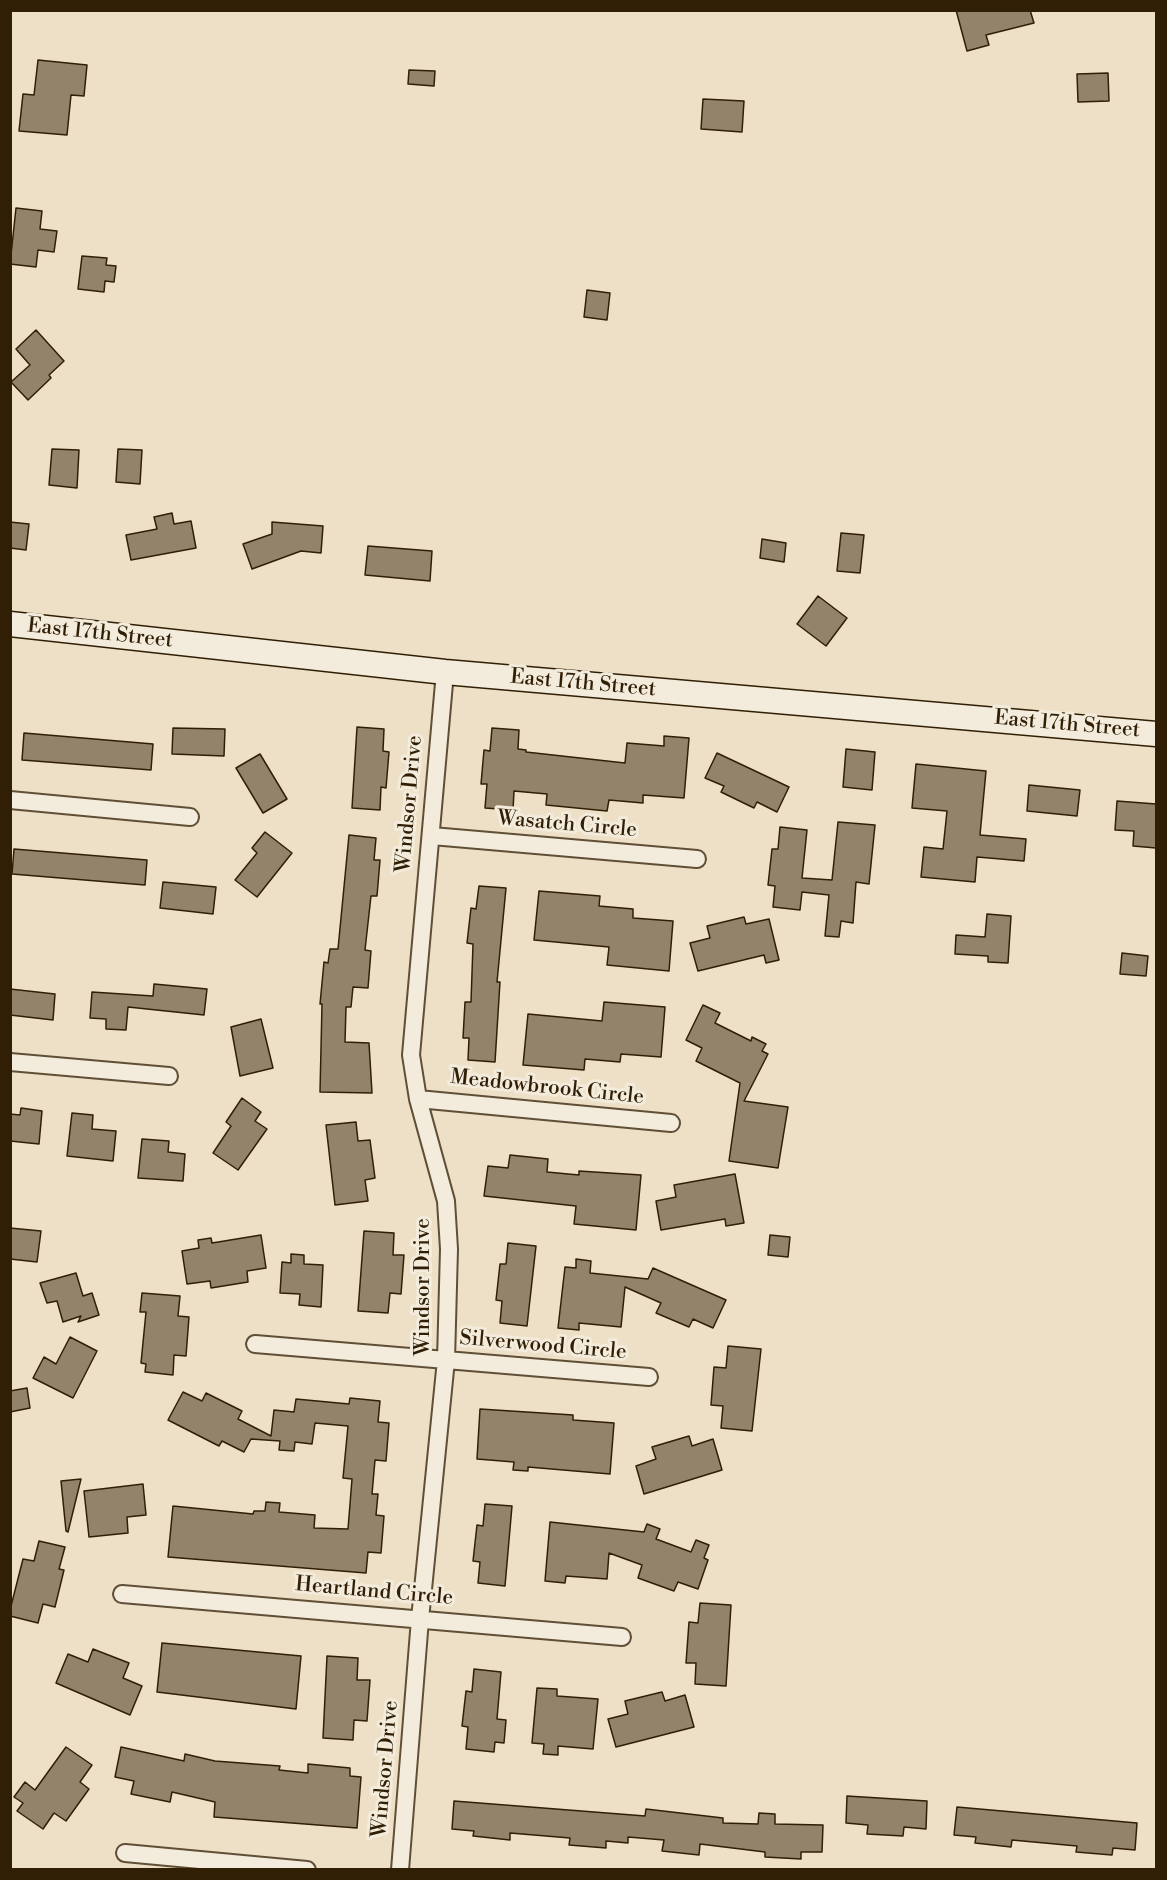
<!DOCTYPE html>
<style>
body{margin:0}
#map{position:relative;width:1167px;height:1880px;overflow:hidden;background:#ede0c7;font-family:"Libre Bodoni",serif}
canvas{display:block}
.frame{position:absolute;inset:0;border:12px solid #311f05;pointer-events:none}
</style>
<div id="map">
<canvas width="1167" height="1880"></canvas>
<div class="frame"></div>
</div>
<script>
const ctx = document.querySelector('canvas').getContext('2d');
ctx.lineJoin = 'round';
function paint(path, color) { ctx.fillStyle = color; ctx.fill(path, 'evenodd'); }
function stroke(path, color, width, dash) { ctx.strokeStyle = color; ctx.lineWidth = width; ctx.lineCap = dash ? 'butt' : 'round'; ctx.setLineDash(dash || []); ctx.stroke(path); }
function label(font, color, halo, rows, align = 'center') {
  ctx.font = font + ' "Libre Bodoni",serif'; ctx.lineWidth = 6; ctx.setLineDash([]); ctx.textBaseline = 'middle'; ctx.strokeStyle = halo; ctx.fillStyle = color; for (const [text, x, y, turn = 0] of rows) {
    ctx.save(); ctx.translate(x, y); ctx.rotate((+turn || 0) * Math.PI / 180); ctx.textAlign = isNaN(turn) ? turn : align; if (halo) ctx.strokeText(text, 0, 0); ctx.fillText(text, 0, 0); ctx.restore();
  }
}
const building = new Path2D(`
 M956,10H1030L1034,23L986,35L989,45L967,51Z
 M38,60L87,65L84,96L71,95L67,135L19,131L23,94L34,95Z
 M409,70L435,71L434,86L408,84Z
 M1108,73L1109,101L1078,102L1077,74Z
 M703,99L744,101L742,132L701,129Z
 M16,208L42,211L40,229L57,231L54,252L38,250L36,267L10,264Z
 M82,256L107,258L106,265L116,266L114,282L105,281L104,292L78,289Z
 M587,290L610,293L607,320L584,317Z
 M36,330L64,361L49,375L51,378L28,400L11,382L30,365L16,349Z
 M52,449L79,450L77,488L49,485Z
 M118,449L142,450L140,484L116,482Z
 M172,513L174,524L191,521L196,548L131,560L126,535L157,529L154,517Z
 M10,522L29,524L26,550L10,548Z
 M272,522L323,526L321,553L301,551L252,569L243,544L272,534Z
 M841,533L864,535L860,573L837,571Z
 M762,539L786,543L784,562L760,558Z
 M368,546L432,551L430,581L365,575Z
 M818,596L847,618L826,646L797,624Z
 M357,727L384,729L383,751L389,752L386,788L381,787L380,810L352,808Z
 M173,728L225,729L224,756L172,754Z
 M492,728L519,730L518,749L526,750V752L625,763L627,743L664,746V736L689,738L684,798L643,795V803L609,800L607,811L546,805L547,794L514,791L513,810L485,808L487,784H481L484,750L490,751Z
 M24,733L153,744L151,770L22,760Z
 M846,749L875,752L872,790L843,787Z
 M717,753L789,787L777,812L757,802L754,808L721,792L724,786L705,778Z
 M260,754L287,799L263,813L236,768Z
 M916,764L986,771L980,835L1026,839L1024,861L977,857L975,882L921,877L924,847L943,849L947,811L912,808Z
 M1029,785L1080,790L1077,816L1027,811Z
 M1117,801L1156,804V848L1133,846L1134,831L1115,830Z
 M838,822L875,825L869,884L856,882L853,923L841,921L839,937L825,936L829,895L802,892L800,910L773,907L775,886L768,885L772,849H778L780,827L807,830L802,878L832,880Z
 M265,832L292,853L257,897L235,880L257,853L252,848Z
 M349,835L376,838L374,860H380L377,896H371L365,950L371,951L368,988L353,987L351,1007H346L345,1042L369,1043L372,1093L320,1092L322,1004H320L324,962L328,963L330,949H338Z
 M14,849L147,860L145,885L12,874Z
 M163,882L216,887L213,914L160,908Z
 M479,886L506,888L497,982H500L495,1062L468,1060L469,1038H463L465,1002H471L473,944L467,943L471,908L476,909Z
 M539,891L600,896L599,906L633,909V918L673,921L669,971L607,965L609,947L534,940Z
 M987,914L1011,916L1008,963L988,962V956L955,954L956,935L985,937Z
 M744,917L746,924L769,919L779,960L766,963L764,955L698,971L690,943L710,938L707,926Z
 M1122,953L1148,956L1146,976L1120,974Z
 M154,984L207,989L204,1015L128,1007L126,1030L106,1029V1019L90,1018L92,992L153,996Z
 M10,989L55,994L53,1020L10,1015Z
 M604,1002L665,1007L661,1057L621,1054L620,1062L585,1059L584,1070L523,1065L528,1014L602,1021Z
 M703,1005L720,1013L715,1023L751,1041L752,1037L766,1044L762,1051L768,1054L744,1101L788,1107L778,1168L729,1161L740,1083L696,1061L702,1048L686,1040Z
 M261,1019L273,1068L240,1076L231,1027Z
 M242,1098L261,1112L255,1121L267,1129L238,1170L213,1153L231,1126L226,1122Z
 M21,1108L42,1111L39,1144L10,1141V1114L20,1115Z
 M72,1113L93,1115L92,1129L116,1131L113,1161L67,1156Z
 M356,1122L358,1141L370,1140L375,1178L365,1180L368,1201L335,1205L326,1125Z
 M142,1139L169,1141L168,1152L185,1154L183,1181L138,1178Z
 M510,1155L548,1159L547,1172L579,1175V1171L641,1175L636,1230L574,1224L576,1206L484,1196L488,1166L508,1168Z
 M735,1174L744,1223L726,1226L725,1219L661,1230L656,1201L676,1197L674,1185Z
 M10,1228L41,1231L37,1262L10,1259Z
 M364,1231L394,1233L393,1255H404L401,1294L390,1293L388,1313L358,1311Z
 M261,1235L266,1268L247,1271L248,1282L211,1288L210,1281L187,1284L182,1251L199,1248L198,1240L211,1238L212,1243Z
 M770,1235L790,1237L788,1257L768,1255Z
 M508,1243L536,1246L527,1326L500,1323L502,1301L496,1300L500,1264H506Z
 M291,1254L304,1255V1264L323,1265L321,1307L299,1305L300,1294L280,1293L282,1262L291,1263Z
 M576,1259L591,1261L590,1273L648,1279L653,1268L726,1300L713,1328L693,1319L689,1327L656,1313L661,1303L625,1287L621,1327L579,1323V1330L558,1328L565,1267L576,1268Z
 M76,1273L83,1296L92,1293L99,1315L78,1322L81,1316L63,1322L57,1301L47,1303L40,1283Z
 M142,1293L180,1296L178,1316L189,1317L186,1356L174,1355L173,1375L145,1372L146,1364L141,1363L146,1312H140Z
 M70,1337L97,1351L73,1398L33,1378L44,1357L56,1364Z
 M728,1346L761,1349L752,1431L721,1428L723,1406L711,1405L714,1367L726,1368Z
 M27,1388L30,1408L10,1412V1391Z
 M183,1392L202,1401L206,1393L242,1411L238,1419L271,1436L274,1410L294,1412L296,1399L349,1404L350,1398L380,1401L378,1422L389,1423L386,1461L375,1460L372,1494H378L376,1515L384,1516L381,1553L368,1552L366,1573L168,1557L173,1506L253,1514L254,1511H265L266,1502L280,1503L279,1512L315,1515L314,1528L348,1529L352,1479L343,1478L348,1426L315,1423L312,1444L295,1442L294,1451L279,1450L280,1441L251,1439L244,1452L222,1441L219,1446L168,1420Z
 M480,1409L573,1415V1420L614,1423L610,1474L528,1467V1471L513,1470L514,1462L477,1459Z
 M689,1436L692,1446L713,1439L722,1470L644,1494L636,1466L656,1459L652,1447Z
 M81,1479L68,1532L66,1531L61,1481Z
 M143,1484L146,1515L127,1517L128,1533L89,1537L84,1491Z
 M485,1504L512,1506L505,1586L478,1583L480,1562L473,1561L477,1525L483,1526Z
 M550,1522L644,1532L647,1524L660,1529L656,1539L691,1552L696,1540L709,1545L704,1558L708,1560L698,1589L678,1582L674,1591L638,1578L642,1565L609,1553L607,1579L566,1576L565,1583L545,1581Z
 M39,1541L65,1547L59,1569L64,1570L55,1607L43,1604L38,1623L10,1616V1610L23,1559L34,1561Z
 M700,1603L731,1605L726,1686L695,1684L696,1663H686L689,1622L698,1623Z
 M162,1643L301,1656L296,1709L157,1692Z
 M93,1649L129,1663L123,1678L142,1686L130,1715L56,1683L68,1654L88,1662Z
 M327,1656L358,1658L357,1680H370L367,1721L354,1720L353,1740L323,1738Z
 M474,1669L501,1672L497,1719L506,1720L504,1743L495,1742L494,1752L466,1749L468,1727L462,1726L466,1691L472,1692Z
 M537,1688L557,1689V1696L598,1699L593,1749L558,1746V1755L543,1754L544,1744L532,1743Z
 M662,1692L665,1701L685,1695L694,1727L616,1747L608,1719L628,1714L625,1701Z
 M66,1747L92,1765L80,1782L89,1789L66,1821L54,1813L43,1829L17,1811L23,1803L14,1797L25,1782L35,1790Z
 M121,1747L184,1761L185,1754L215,1761L280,1766L279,1770L308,1773V1764L350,1768V1776L361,1777L357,1828L214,1817L215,1802L172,1792L170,1802L131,1794L134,1781L115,1777Z
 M847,1796L927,1801L926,1829L904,1827L903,1836L867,1834L868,1825L846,1823Z
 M454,1801L645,1816L646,1809L723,1818V1823L758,1824L759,1813L775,1814V1824L823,1825L822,1852H801V1859L765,1857V1852L700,1844L699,1855L662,1851L664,1840L628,1837V1843L606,1841V1848L569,1845L570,1838L510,1833V1840L473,1836L474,1831L452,1829Z
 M957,1807L1137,1823L1135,1850L1113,1848L1112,1855L1076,1852L1077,1846L1012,1840L1011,1847L975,1843L976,1837L954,1835Z`);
paint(building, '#93836a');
stroke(building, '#311f05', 1.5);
const street = new Path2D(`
 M10,800L190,817
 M432,836L697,859
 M10,1062L169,1076
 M418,1099L671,1123
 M255,1344L649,1377
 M122,1594L622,1637
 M125,1853L307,1870
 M400,1870L420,1619L446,1360L449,1249L446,1201L418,1099L411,1055L445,672`);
const secondary = new Path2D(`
 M10,624L445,672L1156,734`);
stroke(street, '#604f36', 20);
stroke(secondary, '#311f05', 27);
stroke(street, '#f3ebdb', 16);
stroke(secondary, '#f3ebdb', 24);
label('21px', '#311f05', '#f3ebdb', [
 ["East 17th Street",100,634,6],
 ["East 17th Street",583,684,5],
 ["East 17th Street",1067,725,5],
 ["Windsor Drive",410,804,-85],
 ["Wasatch Circle",567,825,5],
 ["Meadowbrook Circle",547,1088,6],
 ["Windsor Drive",424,1287,-90],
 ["Silverwood Circle",543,1346,5],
 ["Heartland Circle",374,1592,5],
 ["Windsor Drive",386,1769,-85]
]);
</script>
